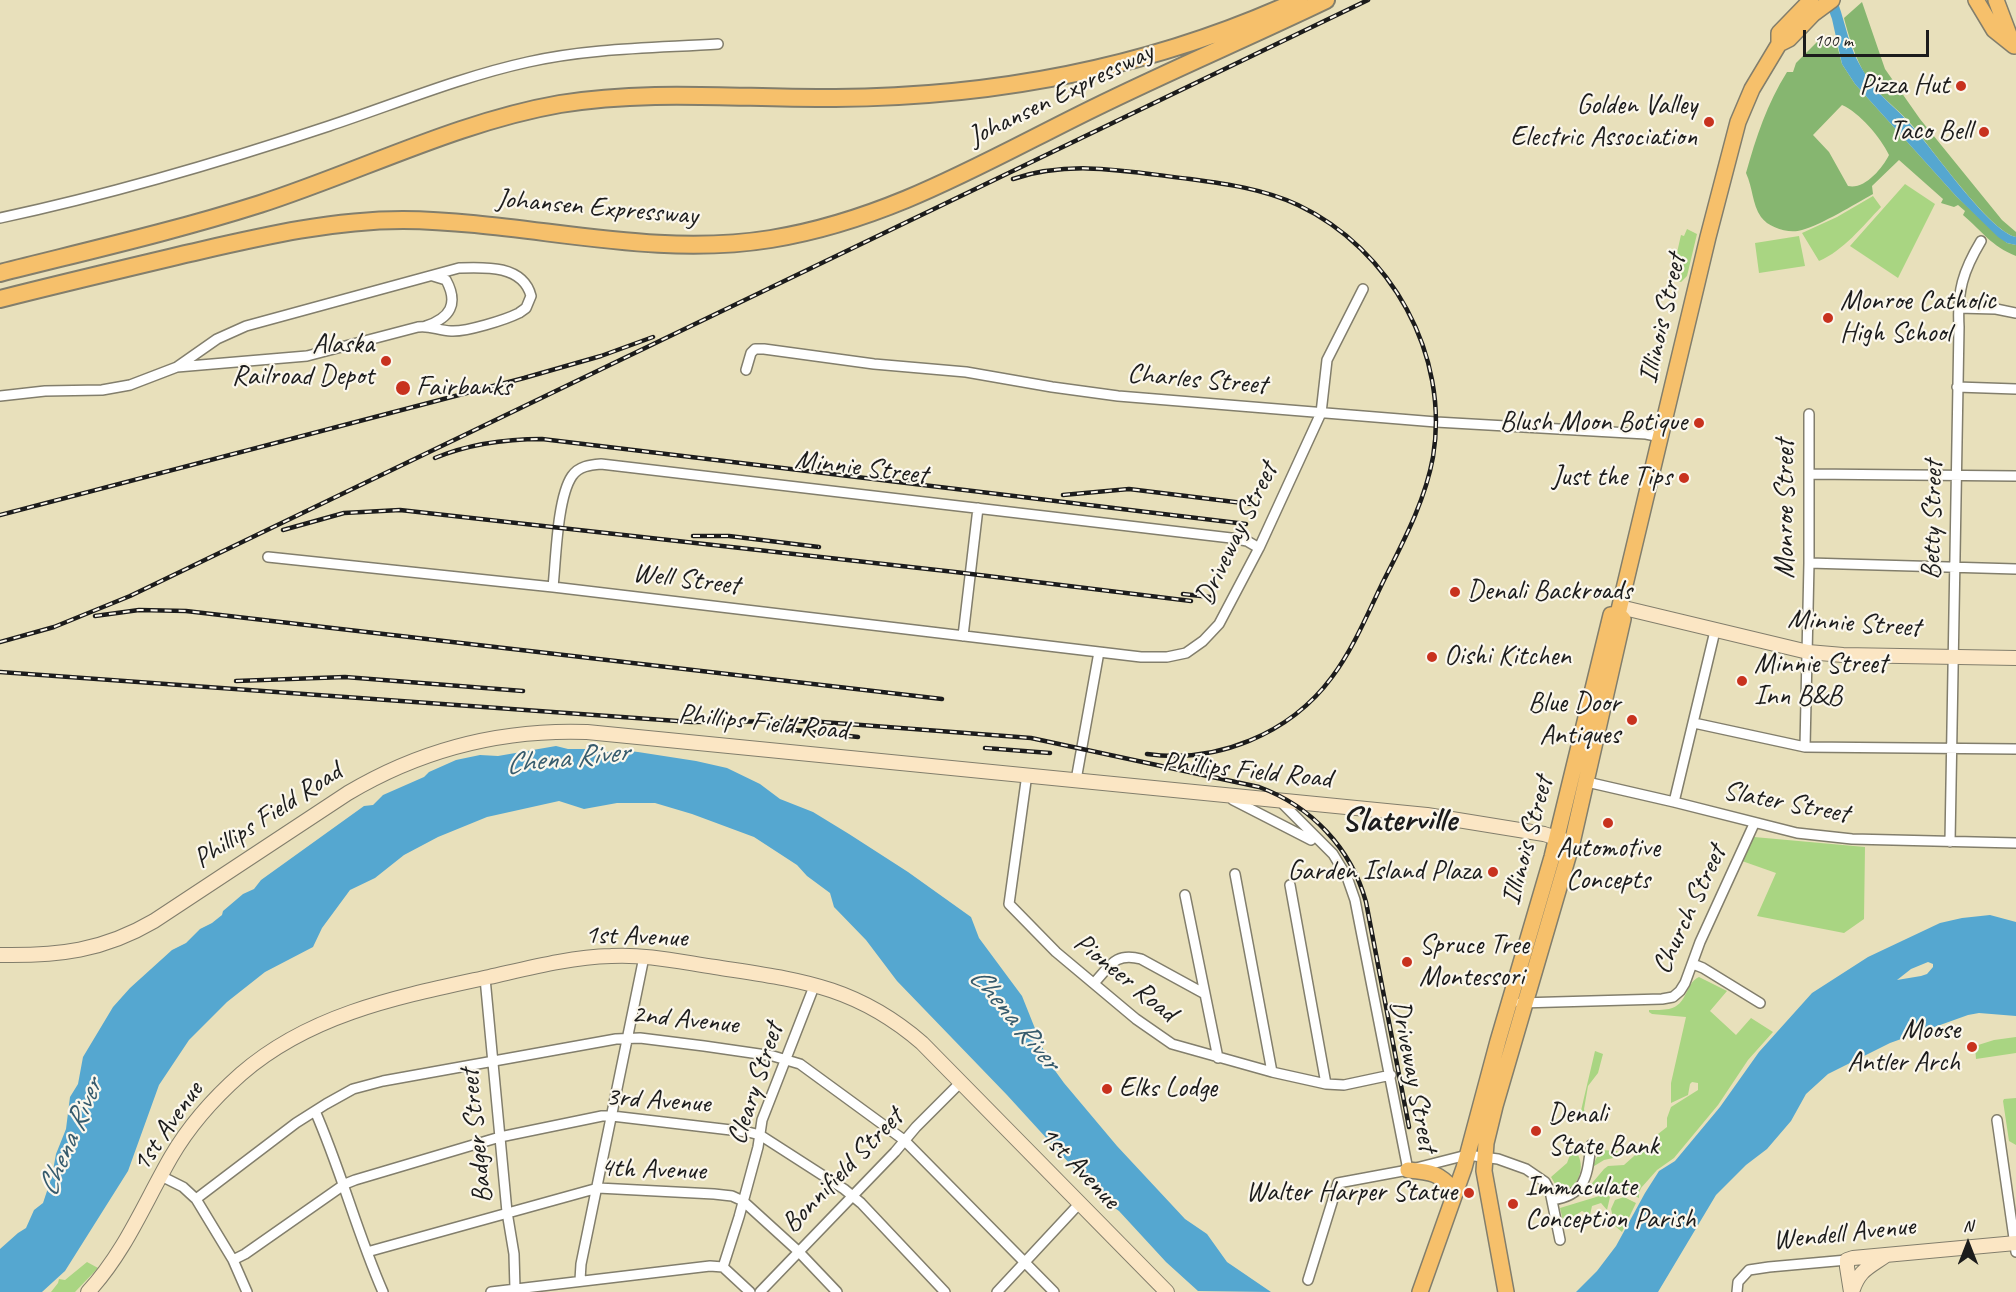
<!DOCTYPE html>
<style>
body{margin:0}
#map{position:relative;width:2016px;height:1292px;overflow:hidden;background:#e8e0bb;font-family:Caveat,sans-serif}
canvas{display:block}
.north{position:absolute;left:1938px;top:1214px;width:60px;height:60px;-webkit-text-stroke:4px #fbf7ec;paint-order:stroke;rotate:0deg;font-size:16px;font-weight:700;line-height:24px;text-align:center;color:#1c1c1c}
.north::after{content:'';display:block;margin:auto;width:21px;height:27px;background:#1c1c1c;clip-path:polygon(50% 0,100% 100%,50% 72%,0 100%)}
.scale{position:absolute;left:1803px;top:30px;width:126px;height:27px;box-sizing:border-box;border:3px solid #1c1c1c;border-top:0;padding-left:8px;font-size:18px;line-height:21px;white-space:nowrap;color:#1c1c1c;-webkit-text-stroke:4px #fbf7ec;paint-order:stroke}
</style>
<div id="map">
<canvas width="2016" height="1292"></canvas>
<div class="north">N</div>
<div class="scale">100 m</div>
</div>
<script>
const ctx = document.querySelector('canvas').getContext('2d');
ctx.lineJoin = 'round';
function paint(path, color) { ctx.fillStyle = color; ctx.fill(path, 'evenodd'); }
function stroke(path, color, width, dash) { ctx.strokeStyle = color; ctx.lineWidth = width; ctx.lineCap = dash ? 'butt' : 'round'; ctx.setLineDash(dash || []); ctx.stroke(path); }
function label(font, color, halo, rows, align = 'center') {
  ctx.font = font + ' Caveat,sans-serif'; ctx.lineWidth = 4.5; ctx.setLineDash([]); ctx.textBaseline = 'middle'; ctx.strokeStyle = halo; ctx.fillStyle = color; for (const [text, x, y, turn = 0] of rows) {
    ctx.save(); ctx.translate(x, y); ctx.rotate((+turn || 0) * Math.PI / 180); ctx.textAlign = isNaN(turn) ? turn : align; if (halo) ctx.strokeText(text, 0, 0); ctx.fillText(text, 0, 0); ctx.restore();
  }
}
paint(new Path2D(`
 M1905,184L1935,204L1898,278L1850,246Z
 M1873,196L1881,207C1863,226 1843,251 1819,261L1802,233L1837,217Z
 M1687,229L1697,234L1687,276L1681,282L1671,279L1681,235L1684,236Z
 M1799,236L1805,266L1759,273L1755,243Z
 M1754,837L1865,847L1864,919L1844,933L1757,916L1776,873L1742,861Z
 M1699,977L1727,991L1710,1011L1736,1035L1751,1018L1773,1032L1748,1060L1718,1105L1674,1158L1657,1170L1641,1188L1639,1193V1198L1618,1188L1589,1194L1588,1188L1604,1169L1608,1166L1624,1165L1643,1148L1651,1150L1658,1148V1134L1667,1127V1118L1671,1107L1698,1090V1083L1692,1082L1690,1084L1688,1095L1671,1103V1083L1686,1017L1652,1014L1649,1012V1010C1656,1010 1663,1010 1669,1009C1688,1005 1685,983 1699,977Z
 M2016,1037V1053L1976,1059L1975,1046L1994,1040Z
 M1595,1051L1603,1054L1598,1073L1588,1086L1584,1109L1586,1121L1579,1119Z
 M2016,1098V1145L2009,1141L2003,1101L2004,1099Z
 M1601,1150L1617,1151L1619,1153L1618,1157L1604,1160L1591,1168Z
 M1574,1153L1578,1155C1586,1170 1576,1189 1561,1194L1551,1177L1567,1163L1570,1155Z
 M1606,1194L1610,1197L1607,1210L1601,1203L1592,1206L1590,1215L1582,1211L1566,1222L1569,1227L1564,1225L1560,1208Z
 M1624,1197L1636,1203L1622,1232L1615,1226L1611,1209L1615,1200Z
 M87,1262L98,1268L75,1292H51L58,1283L59,1279L65,1280Z`), '#a9d582');
paint(new Path2D(`
 M1862,2L1885,69L1920,119L2002,220L2016,232V237C1990,232 1931,147 1911,124C1899,110 1883,99 1872,85C1858,66 1851,44 1845,22L1844,18Z
 M1835,37L1842,64L1855,84L1956,196L2007,243L2016,245V256C1991,246 1983,232 1963,215L1965,211L1958,205L1954,207L1941,203L1943,199L1899,160L1872,186L1873,194C1853,205 1823,224 1802,230C1789,234 1769,228 1761,217C1752,204 1753,188 1746,173C1756,137 1767,104 1787,72H1793L1796,63L1819,40ZM1842,105C1859,112 1881,138 1889,155C1882,169 1864,190 1848,186L1829,152L1813,135Z`), '#86b670');
paint(new Path2D(`
 M1825,0H1837C1843,16 1846,32 1852,48C1856,60 1865,74 1872,84C1882,99 1899,110 1910,124C1931,146 1989,232 2016,237V245L2007,243L1998,237L1956,196L1855,84L1842,64L1832,19Z
 M556,746L568,749H599L607,752L620,750L638,752L696,761L727,768L760,784L780,799L813,812L849,834L908,872L971,917L979,938L1022,996L1048,1061L1064,1083L1117,1146L1185,1219L1207,1234L1227,1262L1271,1292L1198,1291L1166,1262L1119,1211L1102,1199L1007,1095L897,981L866,940L834,907L830,893L807,876L797,865L754,837L692,814L655,803H617L584,809L559,801L487,817L438,837L404,855L375,878L350,890L322,928L313,947L265,972L227,1002L189,1040L159,1085L128,1171L65,1271L42,1292H0V1249L18,1233L26,1228L34,1210L43,1203L52,1176L56,1154L66,1129L70,1097L78,1084L83,1057L113,1007L130,988L172,950L186,943L200,929L212,923L222,915L223,911L243,894L254,889L261,880L364,806L373,805L383,795L424,777L429,772L456,760L480,755L498,756Z
 M1990,915L2016,922V1016L1979,1013L1968,1015L1890,1043L1828,1074L1806,1094L1791,1121L1767,1149L1746,1165L1716,1195L1658,1292H1576L1597,1271L1616,1246L1645,1193L1659,1171L1675,1161L1720,1107L1759,1052L1812,993L1868,957L1940,923L1962,918ZM1928,962L1933,964V967L1927,974L1921,976L1897,980L1911,969Z`), '#55a7d0');
const street = new Path2D(`
 M0,218C112,194 221,162 329,126C395,104 460,77 528,62C590,48 655,48 718,44
 M1958,308L1996,309L2016,313
 M426,326C450,318 459,304 446,280L433,276
 M746,370L751,353L755,349H764L874,364L966,372L1052,387L1118,396L1436,422L1646,434L1661,437
 M1957,387L2016,389
 M0,396L45,391L102,390L130,385L177,367L217,339L246,326L459,268C485,267 523,265 531,296L526,308L519,313C505,320 466,332 451,331C439,331 430,325 418,327L307,356L177,367
 M1809,474L2016,476
 M268,557L553,587L1099,652
 M1809,563L2016,569
 M553,587C556,560 557,498 572,476C579,466 590,465 601,464L1231,538L1247,541L1259,548
 M963,636L978,508
 M1694,723L1805,747L2016,749
 M1805,747L1809,563V414
 M1027,774L1009,904L1056,952L1136,1019L1172,1044L1272,1072L1326,1084L1344,1085L1391,1075
 M1076,780L1099,652L1141,657H1167L1186,653L1203,641L1219,624L1259,548L1321,413L1327,360L1363,289
 M1587,782L1674,802L1797,833L1852,839L2016,843
 M1233,800L1311,840
 M1279,800L1333,854L1347,877L1355,900L1408,1170
 M1674,802L1715,631
 M1950,842L1959,327C1957,291 1963,271 1981,241
 M1235,874L1272,1072
 M1290,885L1326,1084
 M1185,895L1218,1058
 M1693,964L1703,968L1760,1003
 M485,978L507,1212L514,1254L515,1289
 M1094,983C1110,966 1115,952 1141,959L1205,994
 M1520,1003L1662,999L1673,997L1680,991L1685,983L1700,942L1754,824
 M315,1111C341,1170 357,1233 383,1292
 M1997,1120L2016,1252
 M161,1176L183,1187L196,1199L233,1260L247,1292
 M196,1199L296,1123L326,1104L353,1089L383,1081L616,1039L640,1038L704,1046L773,1056L800,1064L904,1140L1054,1292
 M1552,1200C1587,1195 1587,1175 1591,1145
 M367,1252L598,1188L714,1194L732,1196L743,1201L798,1251L837,1292
 M233,1260L245,1254L345,1184L355,1180L500,1137L602,1116H612L748,1132L760,1135L844,1189L861,1203L945,1292
 M723,1267L739,1217L758,1147L762,1120L815,984
 M580,1280L581,1264L644,957
 M1308,1280L1338,1183L1408,1170L1467,1155L1498,1159L1526,1169L1545,1182L1550,1191L1560,1240
 M491,1292L710,1266L723,1267L750,1292
 M760,1292L895,1152L916,1127L960,1083
 M997,1292L1079,1204
 M1737,1292L1738,1282L1749,1270L1769,1267L1847,1260`);
const secondary = new Path2D(`
 M1620,607L1808,652L1843,655L2016,658
 M0,955C58,956 103,951 154,921L348,793C422,749 501,729 587,732L1427,815L1544,834L1566,841
 M88,1292C125,1252 144,1204 171,1157C189,1126 215,1097 241,1074C311,1013 402,996 489,977C529,968 570,957 611,956C646,954 681,962 715,967C798,980 855,985 922,1043L1167,1292
 M1851,1292L1847,1267V1260L1853,1258L2016,1243
 M1852,1292C1859,1270 1868,1268 1885,1256`);
const primary = new Path2D(`
 M1976,0L1994,30L2014,46
 M1996,0L2013,45
 M1779,44L1789,39L1813,14L1832,0
 M1408,1170C1432,1172 1439,1173 1455,1191
 M1420,1292L1464,1168L1498,1041L1552,857L1611,615L1618,614
 M1506,1292L1484,1171L1486,1143L1495,1106L1572,843L1623,619L1618,614L1708,237L1738,122L1752,89L1779,44V33L1811,0`);
const highway = new Path2D(`
 M0,273C87,251 175,231 260,204C359,172 457,122 560,104C651,89 743,99 835,98C995,97 1153,67 1299,0
 M0,299C63,283 127,268 190,253C260,237 331,220 403,220C527,221 647,259 771,239C889,220 986,161 1092,109C1169,71 1249,37 1326,0`);
stroke(street, '#827e6c', 12);
stroke(secondary, '#827e6c', 16);
stroke(primary, '#827e6c', 18);
stroke(highway, '#827e6c', 20);
stroke(street, '#fff', 9);
stroke(secondary, '#fbe6c4', 14);
stroke(primary, '#f6c06b', 15);
stroke(highway, '#f6c06b', 16);
const rail = new Path2D(`
 M1013,179C1072,159 1130,172 1190,179C1227,184 1264,189 1298,205C1391,249 1450,355 1433,457C1425,502 1402,544 1382,584C1367,615 1353,649 1332,677C1290,734 1216,764 1147,754
 M435,458C469,444 505,439 542,439L1246,524
 M1063,495L1129,489L1251,504
 M0,515L524,378L601,356L653,337
 M283,530L344,513L400,510L955,572L1191,601
 M693,536H729L819,547
 M1183,594L1210,597
 M95,616L139,610L186,611L942,699
 M0,642L54,627L130,596L1368,0
 M0,672L691,722L809,721L1031,738L1259,787C1311,806 1351,848 1366,902L1409,1127
 M236,681L345,677L523,691
 M776,728L858,737
 M985,748L1050,753`);
stroke(rail, '#1c1c1c', 4.5);
stroke(rail, '#fbf7ec', 2, [7]);
for (const [x, y, r, color] of [
 [1961,86,6,"#c8321e"],
 [1709,122,6,"#c8321e"],
 [1984,132,6,"#c8321e"],
 [1828,318,6,"#c8321e"],
 [386,361,6,"#c8321e"],
 [403,388,8,"#c8321e"],
 [1699,423,6,"#c8321e"],
 [1684,478,6,"#c8321e"],
 [1455,592,6,"#c8321e"],
 [1432,657,6,"#c8321e"],
 [1742,681,6,"#c8321e"],
 [1632,720,6,"#c8321e"],
 [1608,823,6,"#c8321e"],
 [1493,872,6,"#c8321e"],
 [1407,962,6,"#c8321e"],
 [1972,1047,6,"#c8321e"],
 [1107,1089,6,"#c8321e"],
 [1536,1131,6,"#c8321e"],
 [1469,1193,6,"#c8321e"],
 [1513,1204,6,"#c8321e"]
]) { const dot = new Path2D(); dot.arc(x, y, r, 0, 2 * Math.PI); ctx.fillStyle = color; ctx.fill(dot); stroke(dot, '#fbf7ec', 2); }
label('28px', '#1c1c1c', '#fbf7ec', [
 ["Pizza Hut",1949,86],
 ["Golden Valley",1697,106],
 ["Electric Association",1697,138],
 ["Taco Bell",1972,132],
 ["Monroe Catholic",1840,302,"left"],
 ["High School",1840,334,"left"],
 ["Alaska",374,345],
 ["Railroad Depot",374,377],
 ["Fairbanks",416,388,"left"],
 ["Blush Moon Botique",1687,423],
 ["Just the Tips",1672,478],
 ["Denali Backroads",1467,592,"left"],
 ["Oishi Kitchen",1444,657,"left"],
 ["Minnie Street",1754,665,"left"],
 ["Inn B&B",1754,697,"left"],
 ["Blue Door",1620,704],
 ["Antiques",1620,736],
 ["Automotive",1608,849,"center"],
 ["Concepts",1608,881,"center"],
 ["Garden Island Plaza",1481,872],
 ["Spruce Tree",1419,946,"left"],
 ["Montessori",1419,978,"left"],
 ["Moose",1960,1031],
 ["Antler Arch",1960,1063],
 ["Elks Lodge",1119,1089,"left"],
 ["Denali",1548,1115,"left"],
 ["State Bank",1548,1147,"left"],
 ["Immaculate",1525,1188,"left"],
 ["Conception Parish",1525,1220,"left"],
 ["Walter Harper Statue",1457,1193]
], 'right');
label('28px', '#1c1c1c', '#fbf7ec', [
 ["Johansen Expressway",1061,95,-26],
 ["Johansen Expressway",597,208,5],
 ["Illinois Street",1663,319,-77],
 ["Charles Street",1197,380,5],
 ["Minnie Street",861,468,7],
 ["Monroe Street",1786,509,-90],
 ["Betty Street",1933,520,-89],
 ["Driveway Street",1237,534,-64],
 ["Well Street",686,580,7],
 ["Minnie Street",1854,624,4],
 ["Phillips Field Road",763,723,6],
 ["Phillips Field Road",1247,771,6],
 ["Slater Street",1786,803,11],
 ["Phillips Field Road",268,816,-33],
 ["Illinois Street",1528,841,-75],
 ["Church Street",1690,910,-65],
 ["1st Avenue",636,937,2],
 ["Pioneer Road",1125,978,39],
 ["2nd Avenue",685,1020,6],
 ["Driveway Street",1413,1076,79],
 ["Cleary Street",756,1084,-72],
 ["3rd Avenue",658,1101,4],
 ["1st Avenue",168,1127,-55],
 ["Badger Street",477,1136,-96],
 ["1st Avenue",1079,1168,46],
 ["4th Avenue",653,1170,2],
 ["Bonnifield Street",843,1171,-46],
 ["Wendell Avenue",1844,1234,-6]
]);
label('italic 30px', '#365b6d', '#fbf7ec', [
 ["Chena River",567,759,-6],
 ["Chena River",1014,1019,50],
 ["Chena River",71,1138,-67]
]);
label('bold 34px', '#1c1c1c', '#fbf7ec', [
 ["Slaterville",1399,821]
]);
</script>
